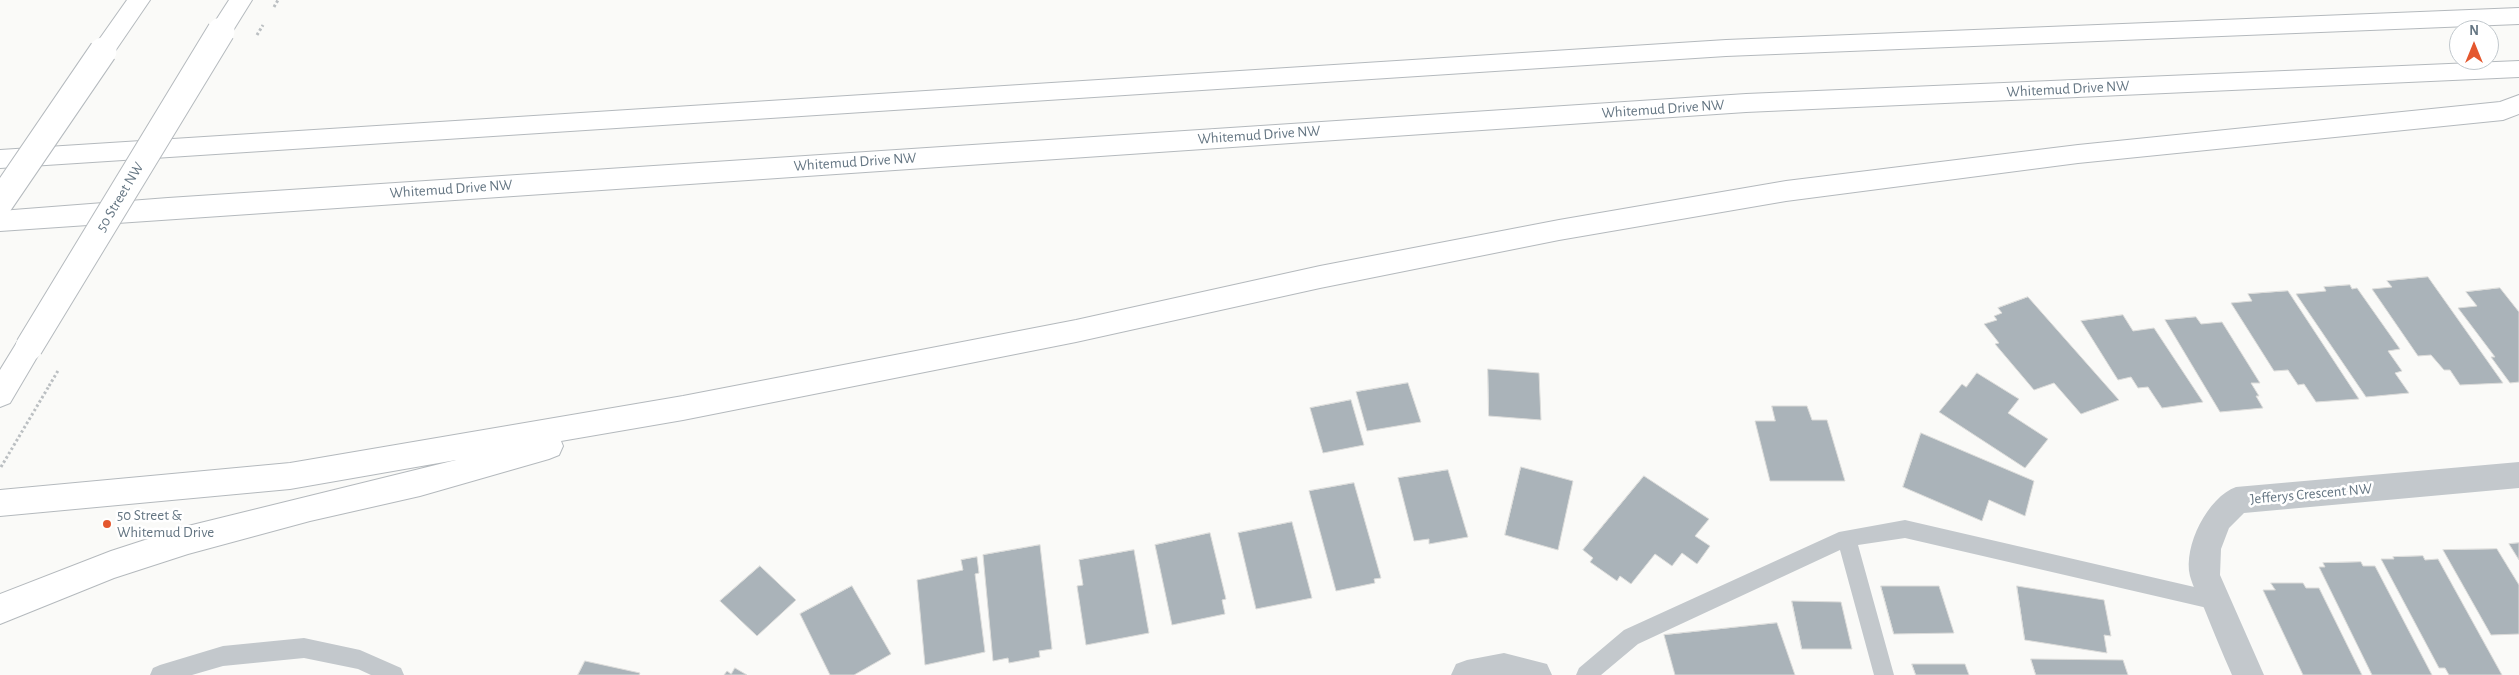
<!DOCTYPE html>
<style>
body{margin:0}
#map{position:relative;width:2519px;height:675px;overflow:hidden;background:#fafaf8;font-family:"Alegreya Sans",sans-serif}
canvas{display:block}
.north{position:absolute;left:2449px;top:20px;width:50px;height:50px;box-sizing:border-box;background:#fff;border:1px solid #c1c8cd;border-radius:50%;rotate:0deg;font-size:14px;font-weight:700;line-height:20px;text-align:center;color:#657683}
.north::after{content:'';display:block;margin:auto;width:18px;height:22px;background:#e4572e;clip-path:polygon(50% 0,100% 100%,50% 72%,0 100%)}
</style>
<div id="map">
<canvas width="2519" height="675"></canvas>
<div class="north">N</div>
</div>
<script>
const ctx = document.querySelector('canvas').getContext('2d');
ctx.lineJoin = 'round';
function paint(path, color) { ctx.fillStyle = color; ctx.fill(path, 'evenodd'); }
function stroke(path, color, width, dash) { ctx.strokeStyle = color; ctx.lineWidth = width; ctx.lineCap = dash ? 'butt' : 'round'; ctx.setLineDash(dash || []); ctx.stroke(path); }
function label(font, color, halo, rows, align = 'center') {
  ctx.font = font + ' "Alegreya Sans",sans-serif'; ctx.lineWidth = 5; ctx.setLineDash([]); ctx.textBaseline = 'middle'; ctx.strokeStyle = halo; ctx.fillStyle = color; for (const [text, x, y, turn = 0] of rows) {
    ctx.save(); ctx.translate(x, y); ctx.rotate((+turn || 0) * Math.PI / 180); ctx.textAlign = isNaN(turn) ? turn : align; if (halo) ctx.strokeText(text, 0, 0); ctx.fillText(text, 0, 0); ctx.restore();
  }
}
const building = new Path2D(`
 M2428,277L2503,383L2460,385L2450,370H2444L2431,355L2418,356L2372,289L2392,287L2387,281Z
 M2350,285L2352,289L2357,288L2400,349L2388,351L2402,371L2395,373L2409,393L2366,397L2296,294L2326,291L2324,287Z
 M2500,288L2519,312V382L2510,383L2491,357H2495L2458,308L2477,306L2466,292Z
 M2288,291L2359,399L2316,402L2304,384L2298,385L2288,370L2274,371L2231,303L2252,301L2248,294Z
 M2028,297L2119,400L2081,414L2054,383L2034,390L1995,344L1999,343L1984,324L1997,320L1994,316L2002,313L1998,308Z
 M2123,315L2133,331L2154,328L2203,402L2162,408L2148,387L2138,388L2131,377L2118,380L2081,321Z
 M2196,317L2201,324L2222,322L2260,383H2251L2259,396H2256L2263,408L2220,412L2165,320Z
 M1488,369L1539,373L1541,420L1489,416Z
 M1977,373L2019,399L2008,413L2048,439L2025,468L1939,412L1962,384L1966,387Z
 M1408,383L1421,422L1367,431L1356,392Z
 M1351,400L1364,445L1323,453L1310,408Z
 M1772,406H1807L1812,420H1827L1845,481H1770L1755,421H1775Z
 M1921,433L2034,481L2025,516L1989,500L1982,521L1903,487Z
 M1521,467L1573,481L1558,550L1505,535Z
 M1448,470L1468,537L1429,544V539L1414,541L1398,478Z
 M1644,476L1709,519L1695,536L1710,546L1697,564L1682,553L1672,566L1655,554L1631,584L1620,576L1617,581L1590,562L1593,558L1583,550Z
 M1354,483L1381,578L1374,579L1375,583L1336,591L1309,491Z
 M1292,522L1312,598L1256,609L1238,533Z
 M1210,533L1226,599L1222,600L1225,614L1172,625L1155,545Z
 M2519,543V560L2509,544Z
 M1040,545L1052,649L1039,651L1040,657L1009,663L1008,658L993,661L983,555Z
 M2497,549L2519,585V634L2491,635L2443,550Z
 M1134,550L1149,633L1086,645L1077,586L1083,585L1079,560Z
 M2423,556L2425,560L2438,559L2502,675H2449L2445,668H2439L2381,559H2394L2393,557Z
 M977,557L979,573L975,574L985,652L925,665L917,580L963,570L961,560Z
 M2361,562L2363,566H2375L2432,675H2372L2319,567H2325L2323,563Z
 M760,566L796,600L757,636L720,601Z
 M2271,583H2303L2306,588H2319L2362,675H2303L2263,590H2275Z
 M852,586L891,654L854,675H830L800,614Z
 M1881,586H1939L1954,633L1894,634Z
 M2017,586L2104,600L2111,636L2104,635L2107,653L2025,640Z
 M1792,601L1841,602L1852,649H1802Z
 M1777,623L1795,675H1675L1664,635Z
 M2031,659L2123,660L2128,675H2036Z
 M585,661L640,673L639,675H578Z
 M1912,664H1965L1969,675H1916Z
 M735,668L747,675H724L727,671L731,674Z`);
paint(building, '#aab3b9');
stroke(building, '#dcdcda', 1);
const primary = new Path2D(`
 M127,0H150L111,57L103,59L95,57L91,51Z
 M229,0H252L229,37L221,39L213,37L209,31Z
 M29,336L39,339L43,347L10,403L0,407V370L19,339Z`);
const highway = new Path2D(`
 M2519,8V24L1726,56L0,168V150L1726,40Z
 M2519,61V77L1746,112L0,231V211L168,198L1746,94Z
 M2519,95V114L2503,120L2078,163L1786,201L1559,240L1320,288L1076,342L683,420L561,441L563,446L559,455L549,459L420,496L310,521L188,554L114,578L0,624V594L111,551L188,526L456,460L290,489L0,516V490L290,463L683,396L1076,320L1320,266L1559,220L1786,181L2078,145L2500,102Z`);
stroke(primary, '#b5babe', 2);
stroke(highway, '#b4b9bd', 2);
stroke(new Path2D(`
 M274,7L278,0
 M1,467L49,386`), '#bbbfc2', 3, [2.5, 2.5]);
paint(new Path2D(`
 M1905,520L2216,592L2223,595L2226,601L2223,607L2216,610L1905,538L1858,545L1894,675H1874L1840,550L1638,644L1601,675H1576L1579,668L1624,630L1839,532Z
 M304,638L360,650L401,668L404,675H371L358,669L304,658L223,666L192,675H150L153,668L160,665L223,646Z`), '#c3c8cc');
paint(new Path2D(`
 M2519,462V488L2244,513L2229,528L2221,549L2220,575L2264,675H2232C2222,653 2213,630 2204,608C2199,598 2193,587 2190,576C2183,546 2208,497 2236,487Z
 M1504,653L1547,664L1552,675H1451L1456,664L1467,660Z`), '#c3c8cc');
paint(primary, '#fff');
paint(highway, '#fff');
const primaryBridge = new Path2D(`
 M0,202L103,51
 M29,347L221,31`);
stroke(primaryBridge, '#b5babe', 29, []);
stroke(new Path2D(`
 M257,35L263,25
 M49,386L59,369`), '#bbbfc2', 3, [2.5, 2.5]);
stroke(primaryBridge, '#fff', 27);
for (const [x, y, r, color] of [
 [107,524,5,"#e4572e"]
]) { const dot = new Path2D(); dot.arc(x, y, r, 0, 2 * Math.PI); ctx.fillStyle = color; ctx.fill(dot); stroke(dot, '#fff', 2); }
label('15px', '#657683', '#fff', [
 ["Whitemud Drive NW",2068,89,-3],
 ["Whitemud Drive NW",1663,109,-4],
 ["Whitemud Drive NW",1259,135,-4],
 ["Whitemud Drive NW",855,162,-4],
 ["Whitemud Drive NW",451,189,-4],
 ["50 Street NW",120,197,-59],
 ["Jefferys Crescent NW",2311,494,-5]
]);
label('15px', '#657683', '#fff', [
 ["50 Street &",117,515],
 ["Whitemud Drive",117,532]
], 'left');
</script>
